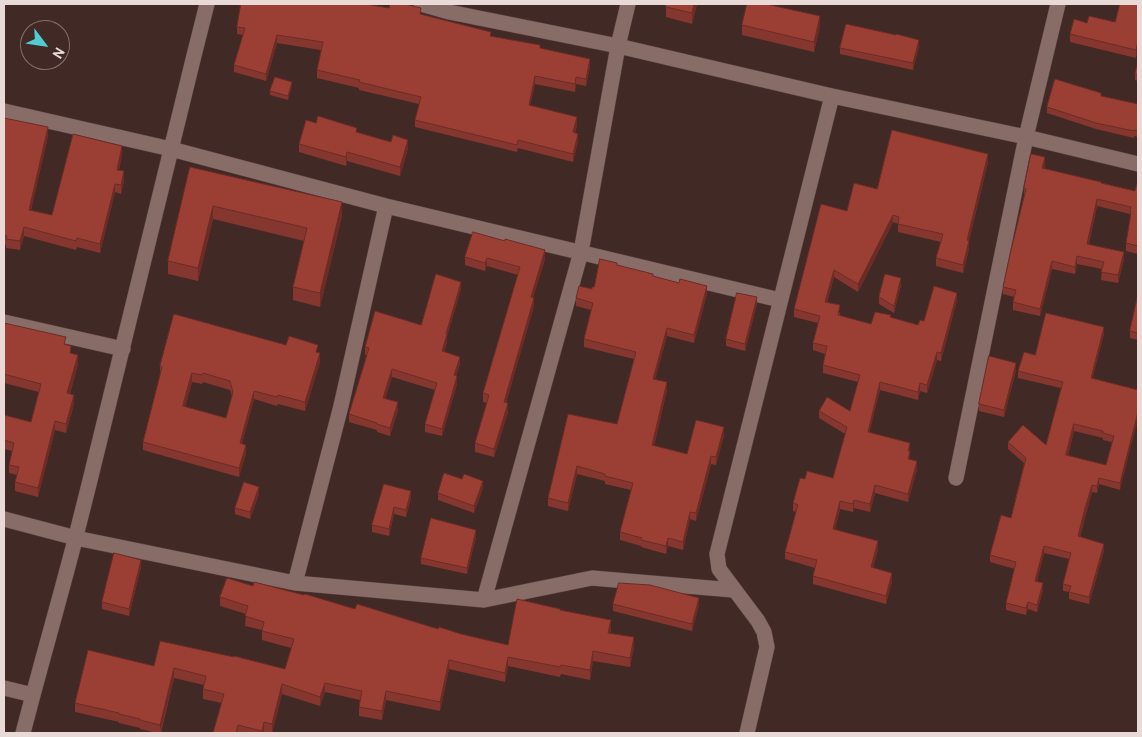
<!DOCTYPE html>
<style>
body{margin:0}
#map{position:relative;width:1142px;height:737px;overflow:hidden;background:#412926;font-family:Overpass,sans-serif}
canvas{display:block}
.frame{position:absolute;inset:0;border:5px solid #e9d9d7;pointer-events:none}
.north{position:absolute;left:20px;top:20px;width:50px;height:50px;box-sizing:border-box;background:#412926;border:1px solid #846f6d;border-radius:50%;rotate:121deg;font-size:14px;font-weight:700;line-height:20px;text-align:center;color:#e9d9d7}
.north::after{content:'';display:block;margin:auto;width:18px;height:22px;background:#51ccd2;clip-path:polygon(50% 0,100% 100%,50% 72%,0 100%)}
</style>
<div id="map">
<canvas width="1142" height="737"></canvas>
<div class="frame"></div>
<div class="north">N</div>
</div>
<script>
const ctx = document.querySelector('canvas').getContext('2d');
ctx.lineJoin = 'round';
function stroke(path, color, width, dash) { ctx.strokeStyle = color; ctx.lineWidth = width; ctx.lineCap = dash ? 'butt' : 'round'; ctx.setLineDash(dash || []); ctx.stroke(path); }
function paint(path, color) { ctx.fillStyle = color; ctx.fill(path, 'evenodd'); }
const minor = new Path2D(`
 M421,4L449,12L618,46L832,96L1026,137L1138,164
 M4,111L171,149L386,206L780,300
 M4,322L123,349
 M956,478L1026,137L1058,4
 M4,519L76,538L295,583L484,600L592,578L733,590
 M295,583L341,406L386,206
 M484,600L581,252L618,46L628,4
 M4,688L33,695
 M23,733C40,667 59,602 76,536C121,359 162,181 207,4
 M747,733L767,647L764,632L758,621L719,569L717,554L832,96`);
stroke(minor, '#594543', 16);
stroke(minor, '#886c68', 15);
paint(new Path2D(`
 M666,4H697L692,24L666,17Z
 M1138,4L1136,58L1070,42V34L1087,23L1115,22Z
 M421,14L491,36L540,48L590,66L586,86L576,84L575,92L535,84L530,105L577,125L575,133L578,141L573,162L518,148L517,152L415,127V120L419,104L359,90V88L317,78V70L321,50L277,43L266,81L234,72V65L243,35L237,34V27Z
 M742,25L820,26L814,52L742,35Z
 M919,46L913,70L840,54V48Z
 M1138,62V81L1135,80V74Z
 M292,85L288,100L270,95V91Z
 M1101,96L1138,104V137L1134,136V138L1096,129L1047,113V107Z
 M4,118L48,136L31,210L52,215L122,155L119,170L124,180L121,194L115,192L100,253L77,247L76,250L24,236L20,250L6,248V245L4,244Z
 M357,132L408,148L400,176L347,161L346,166L299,152V144Z
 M988,162L969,241V249L963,273L936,266V258L941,242L898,232V224L893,222L858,292L834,277L827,303L840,313V316L871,324L891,318L918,325L957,300L941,361L937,360L927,393L920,391L918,400L880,390L869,432L910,443V459L917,469L908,502L875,493L870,512L854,508L853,512L840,509L835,529L878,549L873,568L892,581L886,604L813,584V576L815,568L785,559V552L796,512L793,511V503L805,479L833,478L845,434L819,418V411H850L858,382L823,373V365L825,354L813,350V343L818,323L794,317V309L847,211L877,189Z
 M1045,164L1044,169L1135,191L1138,184V254L1126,251V243L1130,220V214L1097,206L1089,244L1124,260L1118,283L1101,280L1102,269L1077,264L1075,274L1052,269L1040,316L1013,310V302L1014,297L1003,294V287L1024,196V188Z
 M190,167L342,216L320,307L293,300V287L304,241L213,219L198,281L168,274V261Z
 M465,257L545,259L533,297L534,306L506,403L508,412L494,457L475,452V443L487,403L483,402V393L518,275L487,266L485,271L465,265Z
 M617,265L707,294L694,343L667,336L655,379L667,390L654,446L687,454L724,435L716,465L711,464L696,521L690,519L683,550L668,546L666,554L641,547V546L620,540V532L631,490L605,484V481L577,474L568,511L548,506V498L617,424L634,359L584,347V339L591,310L576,306V298L594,287Z
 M901,285L894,313L879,304V297Z
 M461,289L447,336V342L444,352L460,364L456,376L457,384L442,436L425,432V424L435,390L392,377L385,399L398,410L390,436L377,432V430L349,422V414L367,355H365V347L421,325Z
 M1138,294V340L1130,338V331Z
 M757,304L745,351L726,346V339Z
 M4,323L66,345L78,364L70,394L74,404L66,433L55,430L38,497L15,491V482L17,475L9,473V465L12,451L4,449V415L31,422L39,392L4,383Z
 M1104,334L1092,378L1138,390L1120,490L1099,484L1097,493L1092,492L1080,537L1104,551L1089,604L1069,599V592L1063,591V584L1069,559L1044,553L1037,581L1043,590L1037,612L1028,609L1026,615L1006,610V603L1015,569L990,562V555L1011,518L1024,463L1008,449V442L1046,445L1061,388L1018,378V371L1035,355ZM1074,431L1103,438V440L1112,442L1106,465L1068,456Z
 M286,345L318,352L320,362L305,411L278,404L277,406L254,399L242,443L246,453L239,477L143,450V442L160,375V366ZM192,382L202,384L203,382L230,390L232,396L226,418L185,407Z
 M1016,370L1004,417L979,411V404Z
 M384,484L411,498L406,517L394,514L389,536L372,532V525Z
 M483,488L474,513L438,500V493Z
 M259,494L250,519L235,514V508Z
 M476,537L467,574L421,564V558Z
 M141,567L129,616L102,609V602Z
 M253,586L355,609L438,629L508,645L560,610L611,629L610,633L634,647L630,667L593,661L590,680L561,674L560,677L508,666L505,682L449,669L440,711L386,700L382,720L359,716V707L360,700L325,692L320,706L282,694L272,733L264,732V733H213L222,703L203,699V689L204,685L174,678L161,733H157L140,729V728L119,723V722L75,712V703L154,666L285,669L291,648L262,640V630L245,626L246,614L220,606V597Z
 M613,604L699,605L692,631L613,611Z`), '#85362e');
paint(new Path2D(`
 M694,4H697L692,24V13Z
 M820,16V26L814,52V42Z
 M277,35V43L266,81V74Z
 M919,40V46L913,70V63Z
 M1138,42V50L1136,58V50Z
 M590,59V66L586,86V79Z
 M535,76V84L529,112V105Z
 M576,77V84L575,92V84Z
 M292,82V85L288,100V96Z
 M577,117V125L573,140V132Z
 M48,127V136L29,219V210Z
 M578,134V141L573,162V154Z
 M408,140V148L400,176V167Z
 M122,146V155L117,179V170Z
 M347,152V161L346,166V157Z
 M988,154V162L967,248V240Z
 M1045,157V164L1042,176V168Z
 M124,171V180L121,194V185Z
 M115,184V192L100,253V244Z
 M1097,199V206L1087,251V244Z
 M342,202V216L320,307V293Z
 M213,206V219L198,281V268Z
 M893,215V222L858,292V284Z
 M24,227V236L20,250V241Z
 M969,241V249L963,273V265Z
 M545,250V259L531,305V297Z
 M1124,252V260L1118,283V275Z
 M1077,256V264L1075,274V267Z
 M487,258V266L485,271V263Z
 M1052,261V269L1040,316V309Z
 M834,270V277L825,310V302Z
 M901,278V285L894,313V306Z
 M461,282V289L447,336V342L442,359V351L446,334Z
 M707,286V294L694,343V335Z
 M957,293V300L941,361V353Z
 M757,297V304L745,351V344Z
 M534,298V306L504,410V402Z
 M1104,327V334L1091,385V378Z
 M667,328V336L653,387V379Z
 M937,352V360L927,393V385Z
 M320,353V362L305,411V402Z
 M78,355V364L67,402V393Z
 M460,357V364L454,383V375Z
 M1016,363V370L1004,417V410Z
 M392,369V377L383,406V398Z
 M192,373V382L183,415V406Z
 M457,376V384L442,436V429Z
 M667,382V390L652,453V445Z
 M880,382V390L868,439V432Z
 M920,383V391L918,400V392Z
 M254,391V399L240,451V443Z
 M74,395V404L66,433V424Z
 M398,402V410L390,436V428Z
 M508,403V412L494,457V449Z
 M1138,412V419L1120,490V483Z
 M55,421V430L38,497V488Z
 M1074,424V431L1066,462V455Z
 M724,427V435L716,465V457Z
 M910,443V459L908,466V451Z
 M246,445V453L239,477V468Z
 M711,456V464L696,521V513Z
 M917,461V469L908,502V494Z
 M577,466V474L568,511V503Z
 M1099,478V484L1097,493V486Z
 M483,481V488L474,513V506Z
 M875,485V493L870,512V504Z
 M1092,485V492L1078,543V536Z
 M259,487V494L250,519V512Z
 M411,491V498L406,517V510Z
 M854,500V508L853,512V504Z
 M840,501V509L833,537V529Z
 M394,507V514L389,536V529Z
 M690,512V519L683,550V542Z
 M476,530V537L467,574V568Z
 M668,538V546L666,554V546Z
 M878,541V549L871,575V567Z
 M1104,544V551L1089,604V597Z
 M1044,546V553L1035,588V581Z
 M141,560V567L129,616V609Z
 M892,573V581L886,604V596Z
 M1043,583V590L1037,612V605Z
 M699,598V605L692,631V624Z
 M1028,602V609L1026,615V608Z
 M611,620V629L608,642V633Z
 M634,637V647L630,667V658Z
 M593,651V661L590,680V670Z
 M508,657V666L505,682V673Z
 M449,660V669L440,711V702Z
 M174,668V678L160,733V725Z
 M325,683V692L320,706V697Z
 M282,684V694L272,733V724Z
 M386,691V700L382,720V711Z
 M264,722V733H262Z`), '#6c2c25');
const building = new Path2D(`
 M241,4H365L389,8L390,4H405L421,8L420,14L491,32L490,36L540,45V48L590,59L586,79L576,77L575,84L535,76L529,105L577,117L573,132L578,134L573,154L518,140L517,145L415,120L421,97L359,82L360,80L317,70L323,42L277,35L266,74L234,65L245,28L237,27Z
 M666,4H694L692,13L666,7Z
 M747,4H766L820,16L814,42L742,25Z
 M1120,4H1138V42L1136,50L1070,34L1074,19L1087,23L1089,16L1115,22Z
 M846,24L896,35V34L919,40L913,63L840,48Z
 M1138,62V75L1135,74Z
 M275,77L292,82L288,96L270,91Z
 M1055,79L1101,93V96L1138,104V131L1134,130V131L1096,123L1047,107Z
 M318,116L357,128L356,132L391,142L393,135L408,140L400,167L347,152L346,157L299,144L306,120L316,123Z
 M4,118L48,127L29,210L52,215L73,134L122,146L117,170L124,171L121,185L115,184L100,244L77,238L76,241L24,227L20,241L6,239L7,236L4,235Z
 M892,130L988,154L967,240L969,241L963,265L936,258L943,234L898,224L899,217L893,215L858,284L834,270L825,302L840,305L838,315L871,324L875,312L891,315L890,317L918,325L920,320L924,321L934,286L957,293L941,353L937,352L927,385L920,383L918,392L880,382L868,432L910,443L908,451H910L908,459L917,461L908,494L875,485L870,504L854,500L853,504L840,501L833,529L878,541L871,567L892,573L886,596L813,576L817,560L785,552L798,505L793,503L800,478L805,479L807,471L833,478L847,427L819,411L827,397L850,411L860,375L823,365L827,346L813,343L820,316L794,309L821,204L847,211L854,183L877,189Z
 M1031,154L1045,157L1042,168L1101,182V183L1135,191L1137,184H1138V246L1126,243L1131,213H1130L1131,207L1097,199L1087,244L1124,252L1118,275L1101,272L1104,262L1077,256L1075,267L1052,261L1040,309L1013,302L1016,290L1003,287L1011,250L1026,189L1024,188Z
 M190,167L342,202L320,293L293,287L307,228L213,206L198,268L168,261Z
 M473,232L505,241V239L545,250L531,297L534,298L504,402L508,403L494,449L475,443L489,395L483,393L520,267L487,258L485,263L465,257Z
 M600,259L617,263V265L653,274V276L679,283L680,279L707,286L694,335L667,328L653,379L667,382L652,445L687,454L696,420L724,427L716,457L711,456L696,513L690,512L683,542L668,538L666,546L641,540L642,538L620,532L633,483L605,476V474L577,466L568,503L548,498L568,414L617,424L636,352L584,339L593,303L576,298L579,286L592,289V287H594Z
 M436,274L461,282L446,334H447L442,351L460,357L454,375L457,376L442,429L425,424L437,383L392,369L383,398L398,402L390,428L377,424V423L349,414L369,348L365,347L375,311L421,325Z
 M885,274L901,278L894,306L879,297Z
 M737,293L757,297L745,344L726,339Z
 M1138,294V333L1130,331Z
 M1046,313L1104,327L1091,378L1138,390V412L1120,483L1099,478L1097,486L1092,485L1085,508L1078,536L1104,544L1089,597L1069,592L1071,586L1063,584L1071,553L1044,546L1035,581L1043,583L1037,605L1028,602L1026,608L1006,603L1016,562L990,555L1001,515L1011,518L1026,458L1008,442L1023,425L1046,445L1063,382L1018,371L1024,352L1035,355ZM1074,424L1103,431V433L1114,436L1106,465L1066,455Z
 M174,314L286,345L289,336L318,345L316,352L320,353L305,402L278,395L277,397L254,391L240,443L246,445L239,468L143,442L162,367L160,366ZM192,373L202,375L203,373L230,381L233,392L226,418L183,406Z
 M4,323L66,337L64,344L71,346L70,353L78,355L67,393L74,395L66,424L55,421L38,488L15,482L19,467L9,465L14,443L4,440V415L31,422L41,384L4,374Z
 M989,356L1016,363L1004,410L979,404Z
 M444,473L462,479L464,474L483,481L474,506L438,493Z
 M244,482L259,487L250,512L235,508Z
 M384,484L411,491L406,510L394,507L389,529L372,525Z
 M431,518L476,530L467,568L421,558Z
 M114,553L141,560L129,609L102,602Z
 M227,578L253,586L254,582L304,595L305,594L355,609L357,604L438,629L439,627L461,634L508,645L517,599L560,609V610L611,620L608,633L634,637L630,658L593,651L590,670L561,665L560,667L508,657L505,673L449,660L440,702L386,691L382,711L359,707L362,691L325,683L320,697L282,684L272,724L264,722L262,731L238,725L236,733H213L224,694L203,689L206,676L174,668L160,725L140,720V719L119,714V713L75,703L88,650L154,666L160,641L234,657V656L285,669L294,639L262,631L264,622L245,616L248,606L220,597Z
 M619,583L650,585L699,598L692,624L613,604Z`);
paint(building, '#9b3f35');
stroke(building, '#6c2c25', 1);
</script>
